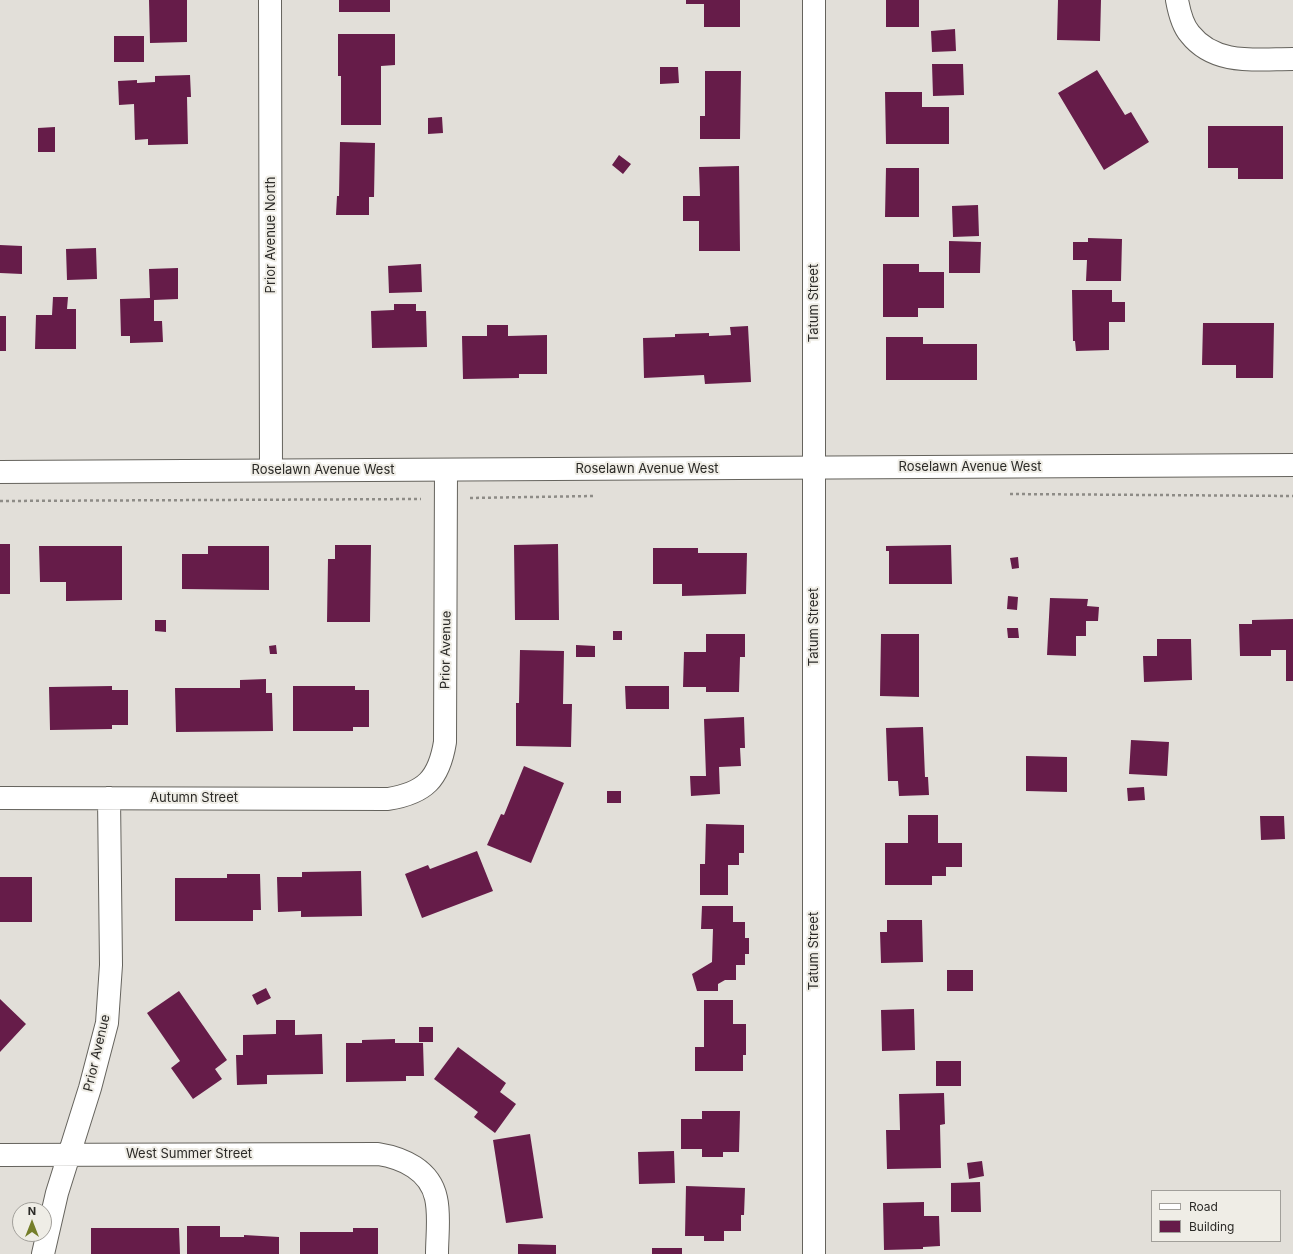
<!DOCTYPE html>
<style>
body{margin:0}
#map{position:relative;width:1293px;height:1254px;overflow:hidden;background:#e2dfd9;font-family:Inter,sans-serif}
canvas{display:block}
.legend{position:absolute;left:1151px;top:1190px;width:130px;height:52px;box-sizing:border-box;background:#efede6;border:1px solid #a19f9a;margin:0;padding:5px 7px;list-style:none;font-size:12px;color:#2b2a27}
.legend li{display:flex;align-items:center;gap:8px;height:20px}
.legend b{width:20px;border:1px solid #a19f9a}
.north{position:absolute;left:12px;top:1202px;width:40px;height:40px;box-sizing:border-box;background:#efede6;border:1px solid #a19f9a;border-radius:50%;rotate:0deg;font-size:11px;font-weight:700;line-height:16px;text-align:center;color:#2b2a27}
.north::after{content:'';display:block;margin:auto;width:14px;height:18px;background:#757e2a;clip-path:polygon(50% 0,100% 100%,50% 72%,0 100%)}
</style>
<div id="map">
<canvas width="1293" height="1254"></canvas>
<ul class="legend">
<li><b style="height:5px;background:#fff"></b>Road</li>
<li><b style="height:11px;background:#661c49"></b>Building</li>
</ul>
<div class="north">N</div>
</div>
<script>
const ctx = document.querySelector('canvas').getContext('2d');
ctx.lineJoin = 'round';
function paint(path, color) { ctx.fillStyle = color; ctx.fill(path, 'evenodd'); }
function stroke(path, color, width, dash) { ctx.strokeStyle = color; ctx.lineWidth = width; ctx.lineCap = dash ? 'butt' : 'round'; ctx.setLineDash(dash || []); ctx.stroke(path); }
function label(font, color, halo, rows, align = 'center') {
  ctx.font = font + ' Inter,sans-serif'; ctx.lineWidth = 4; ctx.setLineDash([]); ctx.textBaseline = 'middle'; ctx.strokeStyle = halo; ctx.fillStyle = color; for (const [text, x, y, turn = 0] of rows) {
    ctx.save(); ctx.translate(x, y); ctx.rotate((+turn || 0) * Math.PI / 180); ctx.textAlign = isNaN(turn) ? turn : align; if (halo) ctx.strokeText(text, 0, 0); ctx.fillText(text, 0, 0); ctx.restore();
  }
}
paint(new Path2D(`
 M149,0H187V42L150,43Z
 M339,0H390V12H339Z
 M686,0H740V27H704V4H686Z
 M886,0H919V27H886Z
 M1058,0H1101L1100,41L1057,40Z
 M955,29L956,51L932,52L931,31Z
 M338,34H395V65L381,66V125H341V76H338Z
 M114,36H144V62H114Z
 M932,64H963L964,95L933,96Z
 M660,67H678L679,83L660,84Z
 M1097,70L1125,115L1131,112L1149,142L1104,170L1058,93Z
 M705,71H741L740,139H700V116H705Z
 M190,75L191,97H187L188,144L148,145V139L135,140L134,104L119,105L118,81L137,80V83L155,82V76Z
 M885,92H922V107H949V144H886Z
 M442,117L443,133L428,134V118Z
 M1208,126H1283V179H1238V168H1208Z
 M55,127V152H38V128Z
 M340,142L375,143L374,197H369V215H336L337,196H339Z
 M619,155L631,164L623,174L612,165Z
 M739,166L740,251H699V221H683V196H700L699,167Z
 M886,168H919V217H885Z
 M978,205L979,236L953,237L952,206Z
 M1088,238L1122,239L1121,281H1086L1087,260H1073V242H1088Z
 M949,241L981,242L980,273H949Z
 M0,245L22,246V274L0,273Z
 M96,248L97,279L67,280L66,249Z
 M421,264L422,292L389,293L388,266Z
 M883,264H919V272H944V308H918V317H883Z
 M178,268V299L154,300V321H162L163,342L130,343V336H121L120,299L150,298L149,269Z
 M1072,290H1112V302H1125V322H1109V350L1076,351L1075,341H1073Z
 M53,297H68L67,309H76V349H35L36,315H52Z
 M394,304H416V311H426L427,347L372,348L371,311L394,310Z
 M0,316H6V351H0Z
 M1203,323H1274L1273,378H1236V365H1202Z
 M487,325H508V336L547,335V374H519V378L463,379L462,336H487Z
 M748,326L751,382L705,384L704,375L644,378L643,338L675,337V334L709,333V336L731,335L730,327Z
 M886,337H923V344H977V380H886Z
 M0,544H10V594H0Z
 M558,544L559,620H515L514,545Z
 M335,545H371L370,622H327L328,559H335Z
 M951,545L952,584H889V551H886V546Z
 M39,546H122V600L66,601V582H40Z
 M208,546H269V590L182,589V554H208Z
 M653,548H698V553H747L746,594L682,596V584H653Z
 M1018,557L1019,568L1012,569L1010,558Z
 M1008,596L1018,597L1017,610L1007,609Z
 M1050,598L1088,599L1087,606L1099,607L1098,621H1086V636H1076V656L1047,655Z
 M1293,619V681H1286V650H1271V656H1240L1239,624H1252V620Z
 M155,620H166V632L155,631Z
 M1007,628H1018L1019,638H1008Z
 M613,631H622V640H613Z
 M706,634H745V657H740L739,692H706V687H683L684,652H706Z
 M881,634H919V697L880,696Z
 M1157,639H1191L1192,680L1144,682L1143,656H1157Z
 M276,645L277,654H270L269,646Z
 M576,645L595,646V657H576Z
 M520,650L564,651L563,704H572L571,747L516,746V703H519Z
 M266,679V693H272L273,731L176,732L175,688H240V680Z
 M112,686V690H128V725H112V729L50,730L49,687Z
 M293,686H355V690H369V727H353V731H293Z
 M625,686H669V709H626Z
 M744,717L745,748H740L741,766L719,767L720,794L691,796L690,776H706L704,719Z
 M923,727L925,777H928L929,795L899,796L898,781H888L886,728Z
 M1131,740L1169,742L1167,776L1129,774Z
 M1026,756L1067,757V792L1026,791Z
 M524,766L564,783L531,863L487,845L501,814L504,815Z
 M1144,787L1145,800L1128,801L1127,788Z
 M607,791H621V803H607Z
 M908,815H938V843H962V867H946V876H932V885H885V843H908Z
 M1260,816H1284L1285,839L1261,840Z
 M706,824L744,825V853H739V865H728V895H700V864H705Z
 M477,851L493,891L422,918L405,874L428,865L430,869Z
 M361,871L362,916L301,917V911L278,912L277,877H302V872Z
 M227,874H260L261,910H253V921H175V878H227Z
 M0,877H32V922H0Z
 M702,906H733V922H745V938H749V954H745V965H736V980H725L718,984V991H697L692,974L712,962L713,929H701Z
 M887,920H922L923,962L881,963L880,932H887Z
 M947,970H973V991H947Z
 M266,988L271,998L257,1005L252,995Z
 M179,991L227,1060L215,1069L222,1079L193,1099L171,1068L180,1061L147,1013Z
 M0,999L26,1024L0,1052Z
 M704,1000H733V1024H746V1055H743V1071H695V1047H704Z
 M914,1009L915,1050L882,1051L881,1010Z
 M276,1020H295V1035L322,1034L323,1074L267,1075V1084L237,1085L236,1055H243V1035L276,1034Z
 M419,1027H433V1042H419Z
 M395,1039V1043H423L424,1076H406V1081L346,1082V1043H362V1040Z
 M458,1047L506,1083L500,1092L516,1104L495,1133L474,1117L478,1112L434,1079Z
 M936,1061H961V1086H936Z
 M944,1093L945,1124L940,1125L941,1168L887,1169L886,1130H900L899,1094Z
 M702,1111H740L739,1152H723V1157H702V1149H681V1119H702Z
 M530,1134L543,1218L506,1223L493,1140Z
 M674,1151L675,1183L639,1184L638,1152Z
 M982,1161L984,1176L969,1179L967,1163Z
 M980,1182L981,1212H951V1183Z
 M686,1186L745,1188L744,1215H741V1231H724V1241H704V1236H685Z
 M924,1202V1216H939L940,1246L923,1247V1249L884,1250L883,1203Z
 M187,1226H220V1237H244V1235L279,1237V1254H187Z
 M91,1228H179L180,1254H91Z
 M353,1228H378V1254H300V1232H353Z
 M518,1244L556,1245V1254H518Z
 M652,1248H682V1254H652Z`), '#661c49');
const street = new Path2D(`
 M270,0L271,470
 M814,0V1254
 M1177,0C1179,11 1182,25 1190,34C1215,66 1257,59 1293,59
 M0,798L388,799C425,793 439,779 445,742L446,470
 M0,1155L378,1154C403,1158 430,1170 436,1198C440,1215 437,1236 437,1254
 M43,1254L57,1193L90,1088L107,1023L111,965L109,798`);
const secondary = new Path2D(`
 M0,472L1293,465`);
stroke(street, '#65635d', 24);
stroke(secondary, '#65635d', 24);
stroke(new Path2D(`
 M1010,494L1293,496
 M470,498L593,496
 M0,501L421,499`), '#8e8c87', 2.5, [3, 3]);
stroke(street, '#fff', 22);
stroke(secondary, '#fff', 22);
label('13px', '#2b2a27', '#efede6', [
 ["Prior Avenue North",271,235,-90],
 ["Tatum Street",814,303,-90],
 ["Roselawn Avenue West",970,467],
 ["Roselawn Avenue West",647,469],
 ["Roselawn Avenue West",323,470],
 ["Tatum Street",814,627,-90],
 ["Prior Avenue",446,650,-89],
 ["Autumn Street",194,798],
 ["Tatum Street",814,951,-90],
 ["Prior Avenue",97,1053,-77],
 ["West Summer Street",189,1154]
]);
</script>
